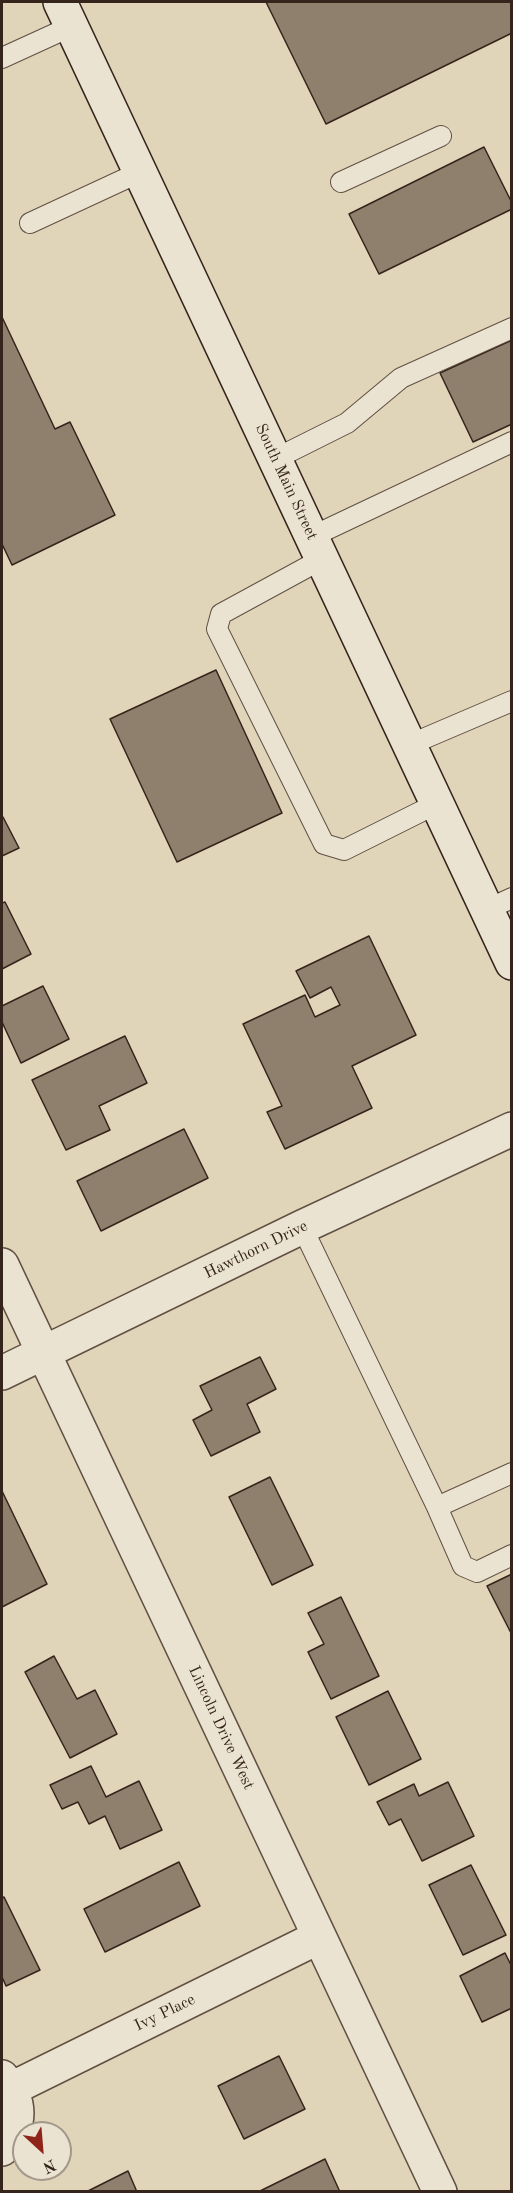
<!DOCTYPE html>
<style>
body{margin:0}
#map{position:relative;width:513px;height:2193px;overflow:hidden;background:#e0d4b9;font-family:"Old Standard TT",serif}
canvas{display:block}
.frame{position:absolute;inset:0;border:3px solid #35241b;pointer-events:none}
.north{position:absolute;left:12px;top:2121px;width:60px;height:60px;box-sizing:border-box;background:#ebe3d2;border:2px solid #a29789;border-radius:50%;rotate:154deg;font-size:16px;font-weight:700;line-height:24px;text-align:center;color:#35241b}
.north::after{content:'';display:block;margin:auto;width:21px;height:27px;background:#8f2418;clip-path:polygon(50% 0,100% 100%,50% 72%,0 100%)}
</style>
<div id="map">
<canvas width="513" height="2193"></canvas>
<div class="frame"></div>
<div class="north">N</div>
</div>
<script>
const ctx = document.querySelector('canvas').getContext('2d');
ctx.lineJoin = 'round';
function paint(path, color) { ctx.fillStyle = color; ctx.fill(path, 'evenodd'); }
function stroke(path, color, width, dash) { ctx.strokeStyle = color; ctx.lineWidth = width; ctx.lineCap = dash ? 'butt' : 'round'; ctx.setLineDash(dash || []); ctx.stroke(path); }
function label(font, color, halo, rows, align = 'center') {
  ctx.font = font + ' "Old Standard TT",serif'; ctx.lineWidth = 4.5; ctx.setLineDash([]); ctx.textBaseline = 'middle'; ctx.strokeStyle = halo; ctx.fillStyle = color; for (const [text, x, y, turn = 0] of rows) {
    ctx.save(); ctx.translate(x, y); ctx.rotate((+turn || 0) * Math.PI / 180); ctx.textAlign = isNaN(turn) ? turn : align; if (halo) ctx.strokeText(text, 0, 0); ctx.fillText(text, 0, 0); ctx.restore();
  }
}
const building = new Path2D(`
 M266,2H512V33L326,124Z
 M484,147L512,203V209L379,274L349,214Z
 M2,317L55,429L70,422L115,515L12,565L2,544Z
 M512,340V424L473,442L440,373Z
 M216,670L282,813L177,862L110,719Z
 M2,817H3L19,848L2,856Z
 M5,902L31,954L2,969V903Z
 M369,936L416,1035L352,1066L372,1108L285,1149L267,1112L282,1106L243,1024L305,995L315,1017L340,1005L331,987L310,998L296,971Z
 M43,986L69,1039L21,1063L2,1022V1006Z
 M125,1036L147,1083L99,1106L110,1130L66,1150L32,1080Z
 M184,1129L208,1178L101,1231L77,1181Z
 M260,1357L276,1389L247,1404L260,1432L211,1456L193,1420L212,1410L200,1386Z
 M270,1477L313,1565L272,1585L229,1497Z
 M2,1491L47,1584L2,1607Z
 M512,1574V1635L487,1586Z
 M341,1597L379,1676L331,1699L308,1652L324,1644L308,1613Z
 M54,1656L77,1699L95,1690L117,1734L70,1758L25,1672Z
 M388,1691L421,1759L369,1785L336,1717Z
 M91,1766L106,1797L139,1781L162,1830L120,1849L105,1816L89,1824L78,1802L62,1809L50,1785Z
 M448,1782L474,1836L422,1861L401,1819L389,1825L377,1802L414,1784L419,1796Z
 M179,1862L200,1906L105,1952L84,1909Z
 M471,1865L506,1935L463,1955L429,1885Z
 M4,1897L40,1970L6,1986L2,1977V1898Z
 M505,1953L512,1967V2008L482,2022L460,1976Z
 M279,2056L305,2109L244,2139L218,2086Z
 M325,2159L340,2192H258Z
 M128,2171L137,2192H86Z`);
paint(building, '#8e806d');
stroke(building, '#35241b', 1.5);
const service = new Path2D(`
 M2,58L72,26
 M341,182L441,136
 M30,223L140,172
 M275,459L347,423L401,378L512,328
 M311,537L512,442
 M322,559L221,614L217,629L324,844L344,850L436,804
 M409,745L512,701
 M486,910L512,898
 M302,1227L437,1507
 M512,1473L437,1507L463,1566L477,1572L512,1555`);
const minor = new Path2D(`
 M2,1265L440,2192
 M2,1373L302,1227L512,1129
 M2,2077C22,2102 22,2124 2,2149
 M11,2089L319,1937`);
const secondary = new Path2D(`
 M60,2L512,963`);
stroke(service, '#605042', 22);
stroke(minor, '#605042', 36);
stroke(secondary, '#35241b', 36);
stroke(service, '#ebe3d2', 20);
stroke(minor, '#ebe3d2', 33);
stroke(secondary, '#ebe3d2', 33);
label('16px', '#35241b', '#ebe3d2', [
 ["South Main Street",286,482,65],
 ["Hawthorn Drive",256,1250,-26],
 ["Lincoln Drive West",221,1728,65],
 ["Ivy Place",165,2013,-26]
]);
</script>
